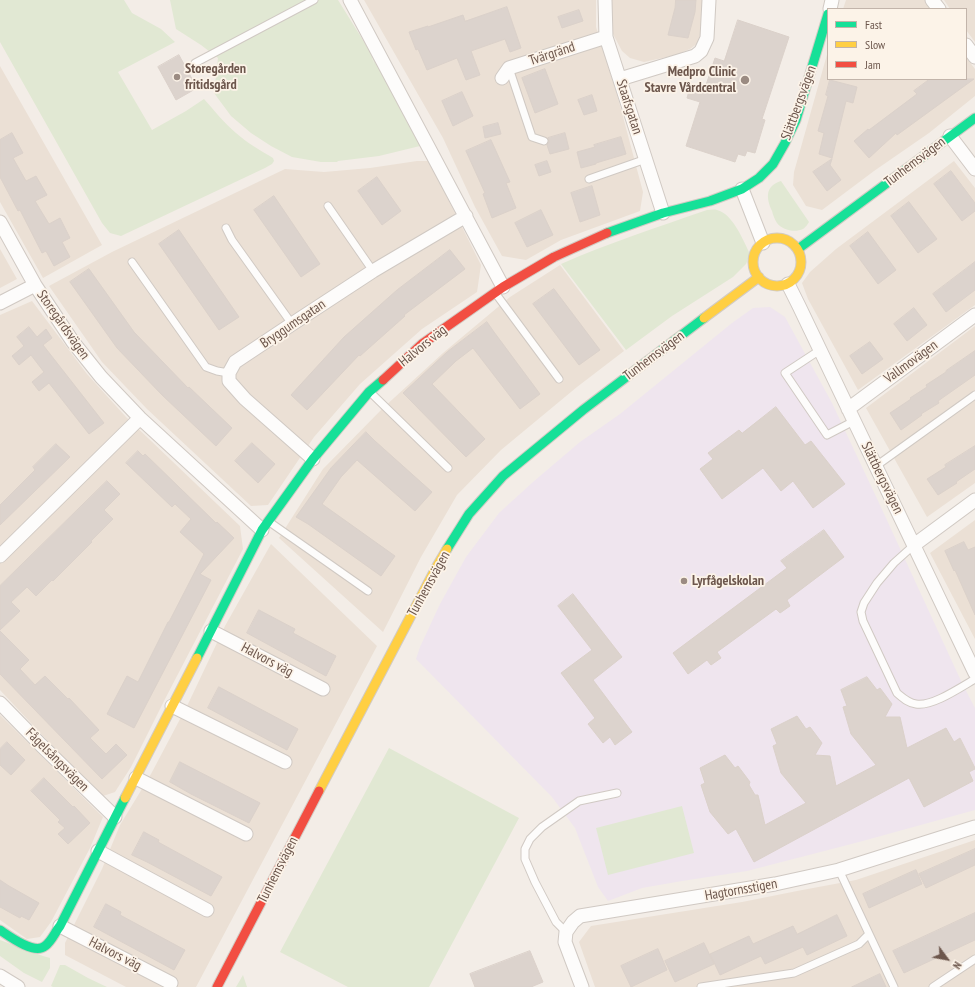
<!DOCTYPE html>
<meta charset="utf-8">
<style>
body{margin:0}
#map{position:relative;width:975px;height:987px;overflow:hidden;background:#f3ede7;font-family:"PT Sans Narrow",sans-serif}
canvas{display:block}
.legend{position:absolute;left:827px;top:8px;width:140px;height:72px;box-sizing:border-box;background:#fcf3e8;border:1px solid #c2b4aa;margin:0;padding:5px 7px;list-style:none;font-size:12px;color:#6c564c}
.legend li{display:flex;align-items:center;gap:8px;height:20px}
.legend b{width:20px;border:1px solid #c2b4aa}
.north{position:absolute;left:927px;top:939px;width:40px;height:40px;-webkit-text-stroke:3px #fcf3e8;paint-order:stroke;rotate:122deg;font-size:11px;font-weight:700;line-height:16px;text-align:center;color:#6c564c}
.north::after{content:'';display:block;margin:auto;width:14px;height:18px;background:#6c564c;clip-path:polygon(50% 0,100% 100%,50% 72%,0 100%)}
</style>
<div id="map">
<canvas width="975" height="987"></canvas>
<ul class="legend">
<li><b style="height:5px;background:#16e098"></b>Fast</li>
<li><b style="height:5px;background:#ffcf43"></b>Slow</li>
<li><b style="height:5px;background:#f24e42"></b>Jam</li>
</ul>
<div class="north">N</div>
</div>
<script>
const ctx = document.querySelector('canvas').getContext('2d');
ctx.lineJoin = 'round';
function paint(path, color) { ctx.fillStyle = color; ctx.fill(path, 'evenodd'); }
function stroke(path, color, width, dash) { ctx.strokeStyle = color; ctx.lineWidth = width; ctx.lineCap = dash ? 'butt' : 'round'; ctx.setLineDash(dash || []); ctx.stroke(path); }
function label(font, color, halo, rows, align = 'center') {
  ctx.font = font + ' "PT Sans Narrow",sans-serif'; ctx.lineWidth = 3.5; ctx.setLineDash([]); ctx.textBaseline = 'middle'; ctx.strokeStyle = halo; ctx.fillStyle = color; for (const [text, x, y, turn = 0] of rows) {
    ctx.save(); ctx.translate(x, y); ctx.rotate((+turn || 0) * Math.PI / 180); ctx.textAlign = isNaN(turn) ? turn : align; if (halo) ctx.strokeText(text, 0, 0); ctx.fillText(text, 0, 0); ctx.restore();
  }
}
paint(new Path2D(`
 M364,0H596V27L618,98L643,192L640,211L561,240L526,260L502,256L475,207L443,138Z
 M612,0H702L703,23L698,43L690,49L676,55L644,62L630,58L622,51L612,32Z
 M846,0H925L931,9H843Z
 M944,0H975V42L966,30V9H950Z
 M828,51V79H966V57L975,69V96L929,133L874,171L822,210L806,206L793,185L794,172Z
 M0,66L102,245L43,278L0,202Z
 M417,161H429L481,265L477,292L422,329L360,384L314,437L268,505L251,506L147,409L102,362L49,286L112,252L285,169L324,172L370,168Z
 M954,161L975,188V305L858,390L808,299L802,283L810,272L836,249Z
 M0,249L17,279L0,288Z
 M560,265L624,351L577,387L501,450L457,495L421,557L383,632L279,538L323,469L382,409L443,353L510,297Z
 M32,301L87,374L126,417L240,526L243,549L165,699L131,767L115,792L100,797L0,690V315Z
 M975,326V483L927,517L866,408Z
 M975,520V639L930,553Z
 M271,544L377,646L196,987H126L65,955V943L102,869L120,825L151,774L188,704L225,626Z
 M0,715L103,817L90,848L51,922L40,937L27,939L0,920Z
 M975,840V987H595L579,942L591,926L742,902L797,891L856,880Z`), '#ebe0d5');
paint(new Path2D(`
 M770,307L785,317L832,403L879,503L962,683L975,708V810L859,842L747,871L682,881L642,888L608,901L598,887L575,828L552,797L416,659L420,647L440,604L466,557L499,513L533,482L580,442L620,414L732,323L753,308Z`), '#efe5ee');
paint(new Path2D(`
 M0,0H124L132,13L161,29L175,42L118,72L152,130L186,111L204,99C214,110 224,123 236,133C247,143 260,150 273,158L274,161L272,164L265,168L121,236L110,233L102,223L0,42Z
 M170,0H338L371,53L374,65L372,54L420,146L379,156L338,161L337,162H321L292,157L271,146L251,133L231,116L214,93L218,58L201,45L176,29Z
 M781,181L809,222C808,224 805,228 803,229C795,233 782,230 777,223C775,220 773,215 772,211C766,198 765,186 781,181Z
 M707,210C710,210 714,209 717,210C733,214 743,240 750,254L746,264L733,277L672,316L626,350L561,264C609,243 658,227 707,210Z
 M389,748L519,818L429,987H348L280,952Z
 M682,806L694,853L608,875L596,828Z
 M0,940L43,956L50,958V968L42,982L24,973L0,956Z
 M60,965H65L88,978L107,987H53L51,986Z
 M243,975L247,987H236Z`), '#e1e8d3');
const building = new Path2D(`
 M676,0H696L695,12L688,38L668,35L675,8Z
 M507,7L521,48L510,52L505,39L471,51L480,75L466,80L457,58L427,70L418,49L416,50L409,32L428,26V27L463,15L465,21Z
 M579,10L583,21L562,28L558,17Z
 M738,20L789,37L762,119L765,120L755,153L747,151L745,156L738,154L735,162L686,146L700,102L687,98L691,84L705,88L715,58L724,61Z
 M179,55L197,88L176,100L158,67Z
 M545,69L558,104L535,113L522,78Z
 M930,79H974L897,135L896,133L869,158L854,141L868,129L869,130L917,94L914,91Z
 M830,80L857,87L853,103L846,101L832,158L819,154L824,133L818,131L828,96L826,95Z
 M462,92L473,116L453,126L442,101Z
 M592,95L597,111L584,115L578,100Z
 M498,123L501,134L485,138L483,127Z
 M12,133L23,153L13,158L26,181L36,176L47,195L35,201L49,224L60,218L70,238L62,242L70,257L54,266L46,251L42,253L20,210L18,211L0,177V140Z
 M565,133L569,149L550,154L547,145L549,142L548,138Z
 M621,137L626,154L596,163V164L581,168L577,152L595,147L594,145Z
 M491,140L510,182L506,183L516,208L492,218L483,194L485,193L466,151Z
 M832,159L830,165L841,180L827,191L813,172Z
 M547,161L551,172L539,176L535,165Z
 M951,171L975,203V211L962,221L934,184Z
 M377,177L401,211L382,225L358,191Z
 M592,186L600,215L580,222L571,193Z
 M274,196L320,264L301,277L254,210Z
 M909,202L937,239L918,253L891,216Z
 M541,210L553,235L527,247L515,223Z
 M179,230L239,317L219,330L159,244Z
 M868,232L896,270L878,284L850,246Z
 M450,250L465,269L404,315L405,316L360,356L359,355L307,410L291,395L344,337L397,290Z
 M975,262V290L946,312L933,294Z
 M89,269L134,332L188,388L189,387L232,428L216,446L162,395L117,348L70,282Z
 M554,289L600,350L579,365L533,304Z
 M914,308L927,325L907,341L894,324Z
 M487,322L494,332L540,394L520,409L473,348L456,361L432,384L485,439L466,457L412,402L403,393L447,352Z
 M29,327L37,337L46,329L52,338L43,345L104,423L89,434L49,383L39,391L32,382L44,372L31,355L19,365L12,356L24,346L17,337Z
 M870,342L883,359L862,374L850,356Z
 M975,351V375L938,401L939,403L921,414L922,415L901,430L890,413L911,399L910,398L927,387L926,385L946,372V371Z
 M776,407L805,445L811,441L845,484L813,508L793,481L781,491L763,468L722,499L700,469L713,459L708,453L739,430L742,433Z
 M366,432L375,441L432,492L415,511L357,460L341,477L322,504L395,556L381,576L308,524L296,517L331,468Z
 M252,443L275,464L258,483L235,461Z
 M56,444L70,457L0,525V505L35,470L33,467Z
 M975,446V469L956,482L957,483L938,495L927,479L946,467L945,465Z
 M138,451L143,456L145,454L216,523L217,522L234,538L200,574L211,580L134,728L107,714L127,676L138,682L168,622H169L204,554L180,532L191,519L175,504L172,507L126,463Z
 M107,481L120,494L104,510L113,519L91,541L92,542L53,581L52,580L36,596L27,587L11,602L20,611L0,630V586Z
 M824,530L844,557L787,600L790,606L780,613L776,609L717,652L721,658L711,665L707,660L688,674L673,653L787,568L781,561Z
 M964,542L968,550L975,547V615L955,570L954,571L945,551Z
 M573,594L622,657L593,680L632,732L615,745L610,737L603,743L588,724L595,718L561,673L592,650L558,606Z
 M259,610L295,629L293,633L336,656L326,676L247,633Z
 M0,631L29,660L20,669L35,685L45,676L68,699L69,698L99,730L90,738L106,754L116,744L127,755L102,779L0,674Z
 M867,677L877,690L880,688L892,704L885,717H900L907,748L946,728L954,742L960,738L975,768V769L969,772L973,781L924,807L909,778L754,862L736,829L728,834L710,812L701,785L705,783L700,768L725,755L735,768L738,766L750,782L749,785L755,795H758L765,825L806,803L781,773L773,746L777,744L771,729L797,716L806,729L810,727L822,743L815,755L830,756L836,786L876,765L851,734L843,707L847,706L841,690Z
 M219,687L298,729L287,750L208,708Z
 M7,742L25,760L11,775L0,765V749Z
 M180,762L260,803L249,823L191,794L170,782Z
 M44,778L73,807L74,806L90,823L68,844L58,834L65,828L58,822L60,820L31,791Z
 M144,832L159,840L158,842L222,877L211,896L147,862L132,855Z
 M975,849V865L926,888L919,874Z
 M916,870L922,884L869,908L863,894Z
 M0,880L9,886L39,903L29,920L21,916L20,918L0,907Z
 M106,904L121,912L120,915L185,950L174,970L94,927Z
 M975,913V940L904,973L893,951Z
 M837,915L847,936L807,955L803,947L765,964L761,956L720,975L710,954L749,936L753,944L793,926L797,934Z
 M704,943L714,964L675,982L665,961Z
 M658,949L667,970L631,987L621,966Z
 M530,951L543,982L531,987H475L470,974Z
 M880,974L886,987H852Z`);
paint(building, '#dcd3cd');
stroke(building, '#dbd1ca', 1);
const lane = new Path2D(`
 M195,63L314,0
 M509,68L532,137L544,141
 M589,179L646,159
 M328,206L373,271
 M226,228L232,240L292,324
 M132,262L206,367L217,371L229,373
 M496,294L559,379
 M820,350L785,373L827,435L854,421
 M370,392L448,468
 M876,466L975,395
 M268,521L311,551L368,591
 M914,545L894,563L877,583L864,603L861,612L863,621L897,693C903,698 908,703 916,704C932,707 961,687 975,679
 M839,870L894,987
 M566,932L556,922L535,882L525,859V849L530,839L542,827L579,801L617,793
 M701,987L794,973L859,944L869,934
 M933,987L975,959`);
const street = new Path2D(`
 M350,0L503,287
 M605,0L606,37L663,213
 M932,0L939,9
 M830,9L832,0
 M966,45L975,57
 M502,78L509,68L606,37
 M620,79L695,56L701,51L707,38L709,0
 M950,136L975,169
 M742,189L763,243
 M0,222L35,285L73,342L101,377L140,418L262,530
 M788,284L799,306L975,673
 M0,303L35,285
 M848,409L975,315
 M313,459L245,399L229,381V373L235,362L292,324L373,271L466,216
 M914,545L975,500
 M0,556L140,418
 M211,631L323,689
 M0,703L41,745L115,817
 M172,706L285,762
 M136,778L246,834
 M98,851L207,910
 M60,926L171,983
 M0,976L18,987
 M582,987L565,942L566,932L573,922L580,916L775,884L839,870L975,827`);
const fast = new Path2D(`
 M607,233L663,213L710,201L742,189L759,178L773,164L785,143L796,120L828,14
 M798,249L975,118
 M447,549L469,514L503,476L583,410L704,318
 M197,658L262,530L313,459L369,392L383,380
 M0,930C9,936 34,955 45,946C52,941 55,932 60,926L125,798`);
const slow = new Path2D(`
 M753 262a24 24 0 1 1 48 0a24 24 0 1 1-48 0Z
 M704,318L759,277
 M319,791L437,566L447,549
 M125,798L197,658`);
const jam = new Path2D(`
 M383,380L422,344L503,287L554,257L607,233
 M217,987L319,791`);
stroke(lane, '#d0c9c3', 9);
stroke(street, '#d0c9c3', 15);
stroke(fast, '#d2cbc4', 11);
stroke(slow, '#d2cbc4', 11);
stroke(jam, '#d2cbc4', 11);
stroke(lane, '#fdfcfb', 7);
stroke(street, '#fdfcfb', 13);
stroke(fast, '#16e098', 9);
stroke(slow, '#ffcf43', 9);
stroke(jam, '#f24e42', 9);
for (const [x, y, r, color] of [
 [177,77,4,"#9b8b82"],
 [745,80,5,"#9b8b82"],
 [684,581,4,"#9b8b82"]
]) { const dot = new Path2D(); dot.arc(x, y, r, 0, 2 * Math.PI); ctx.fillStyle = color; ctx.fill(dot); stroke(dot, '#fcf3e8', 1.5); }
label('14px', '#6c564c', '#fcf3e8', [
 ["Tvärgränd",552,54,-18],
 ["Slättbergsvägen",799,103,-70],
 ["Staafsgatan",629,107,72],
 ["Tunhemsvägen",915,162,-37],
 ["Bryggumsgatan",293,324,-34],
 ["Storegårdsvägen",63,325,55],
 ["Halvors väg",423,346,-39],
 ["Tunhemsvägen",654,356,-37],
 ["Vallmovägen",911,362,-36],
 ["Slättbergsvägen",882,478,64],
 ["Tunhemsvägen",429,584,-61],
 ["Halvors väg",267,660,28],
 ["Fågelsångsvägen",57,760,45],
 ["Tunhemsvägen",278,870,-63],
 ["Hagtornsstigen",741,890,-10],
 ["Halvors väg",115,954,27]
]);
label('bold 14px', '#6c564c', '#fcf3e8', [
 ["Storegården",185,69],
 ["fritidsgård",185,85],
 ["Medpro Clinic",736,72,"right"],
 ["Stavre Vårdcentral",736,88,"right"],
 ["Lyrfågelskolan",692,581]
], 'left');
</script>
